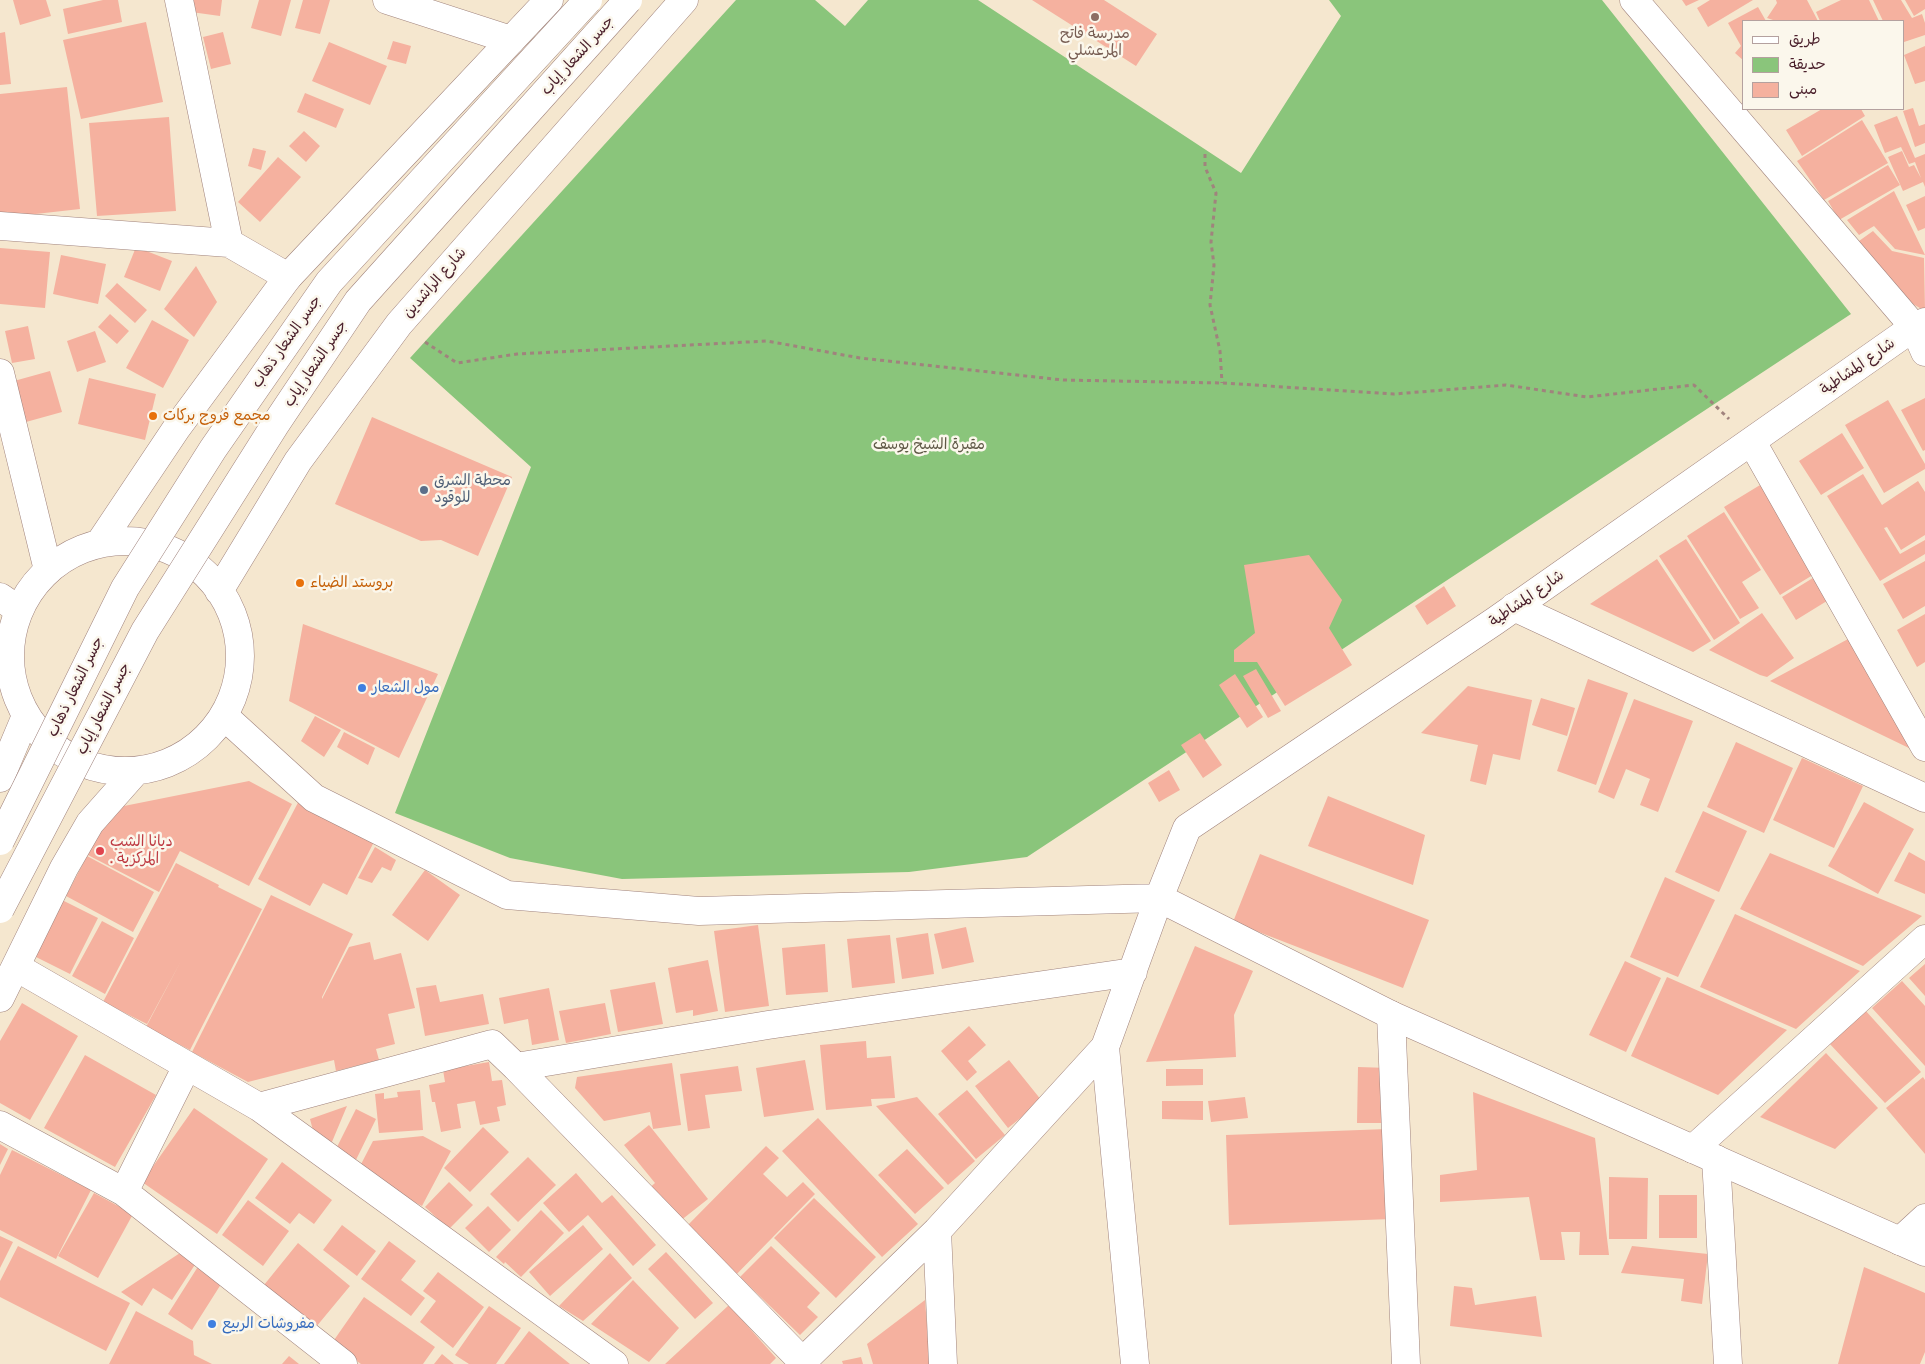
<!DOCTYPE html>
<meta charset="utf-8">
<style>
body{margin:0}
#map{position:relative;width:1925px;height:1364px;overflow:hidden;background:#f5e7cf;font-family:"Balsamiq Sans","Playpen Sans Arabic",sans-serif}
canvas{display:block}
.legend{position:absolute;left:1742px;top:20px;width:162px;height:90px;box-sizing:border-box;background:#fbf7ec;border:1px solid #b4a19f;margin:0;padding:6px 9px;list-style:none;font-size:15px;color:#4a1f2b}
.legend li{display:flex;align-items:center;gap:10px;height:25px}
.legend b{width:25px;border:1px solid #b4a19f}
</style>
<div id="map">
<canvas width="1925" height="1364"></canvas>
<ul class="legend">
<li><b style="height:6px;background:#fff"></b>طريق</li>
<li><b style="height:14px;background:#8ac57b"></b>حديقة</li>
<li><b style="height:14px;background:#f5b19f"></b>مبنى</li>
</ul>
</div>
<script>
const ctx = document.querySelector('canvas').getContext('2d');
ctx.lineJoin = 'round';
function paint(path, color) { ctx.fillStyle = color; ctx.fill(path, 'evenodd'); }
function stroke(path, color, width, dash) { ctx.strokeStyle = color; ctx.lineWidth = width; ctx.lineCap = dash ? 'butt' : 'round'; ctx.setLineDash(dash || []); ctx.stroke(path); }
function label(font, color, halo, rows, align = 'center') {
  ctx.font = font + ' "Balsamiq Sans","Playpen Sans Arabic",sans-serif'; ctx.lineWidth = 5; ctx.setLineDash([]); ctx.textBaseline = 'middle'; ctx.strokeStyle = halo; ctx.fillStyle = color; for (const [text, x, y, turn = 0] of rows) {
    ctx.save(); ctx.translate(x, y); ctx.rotate((+turn || 0) * Math.PI / 180); ctx.textAlign = isNaN(turn) ? turn : align; if (halo) ctx.strokeText(text, 0, 0); ctx.fillText(text, 0, 0); ctx.restore();
  }
}
paint(new Path2D(`
 M736,0H815L845,26L868,0H978L1241,173L1341,16L1329,0H1602L1851,314L1027,857L909,872L622,879L510,858L395,813L531,467L410,358Z`), '#8ac57b');
paint(new Path2D(`
 M13,0H46L51,16L20,25Z
 M103,0H118L122,22L68,34L63,9Z
 M193,0H222L220,16L191,12Z
 M259,0H291L281,36L251,28Z
 M303,0H330L320,34L295,28Z
 M1032,0H1104L1157,34L1136,66Z
 M1682,0H1699L1686,6Z
 M1710,0H1753L1708,27L1697,8Z
 M1776,0H1807L1818,21H1776L1767,18L1777,3Z
 M1841,0H1869L1879,21H1820L1816,12Z
 M1873,0H1901L1912,18L1922,14L1925,23V35L1904,42V21H1883Z
 M1905,0H1925V9L1914,16Z
 M1758,7L1766,21H1744V61L1735,53L1741,46L1728,23Z
 M146,22L163,102L81,119L63,40Z
 M5,32L11,84L0,85V33Z
 M223,32L231,64L211,69L203,37Z
 M393,41L411,46L406,64L387,59Z
 M329,42L387,66L370,105L312,81Z
 M1925,46V81L1915,84L1904,55Z
 M67,87L80,209L0,218V94Z
 M305,93L344,109L336,128L297,112Z
 M1913,108L1919,126L1925,124V143L1915,147L1903,111Z
 M1822,109H1861L1865,116L1802,156L1786,130Z
 M1897,116L1915,158L1925,154V187L1923,182L1903,191L1888,157L1902,151L1909,167L1914,165L1921,178L1915,162L1909,164L1901,147L1885,153L1874,125Z
 M169,117L176,211L97,216L89,123Z
 M1862,120L1888,163L1824,200L1797,161Z
 M304,131L320,146L306,162L289,146Z
 M253,148L266,151L261,170L248,166Z
 M278,157L301,177L260,222L238,202Z
 M1888,165L1900,185L1839,220L1828,201Z
 M1894,191L1925,255L1895,249L1874,226L1859,235L1847,220Z
 M1925,196V228L1918,231L1906,205Z
 M1873,231L1892,251L1924,258L1925,311L1894,293L1859,241Z
 M136,247L172,261L160,291L124,277Z
 M0,248L50,252L45,308L0,304Z
 M61,255L106,264L98,304L53,294Z
 M196,266L217,302L194,337L164,309Z
 M117,283L147,310L135,323L105,296Z
 M110,314L129,331L117,344L98,327Z
 M152,320L189,340L163,388L126,368Z
 M28,326L35,359L12,363L5,331Z
 M95,331L106,362L77,372L67,341Z
 M50,371L62,412L26,422L14,381Z
 M89,378L156,394L145,440L78,424Z
 M1925,398V450L1923,451L1901,410Z
 M1888,400L1925,464V469L1884,493L1845,425Z
 M372,417L512,477L478,556L441,540L421,541L335,504Z
 M1842,433L1864,468L1821,495L1799,461Z
 M1863,474L1882,505L1918,481L1925,492V535L1901,550L1887,527L1884,528L1900,554L1925,540V554L1880,581L1827,496Z
 M1765,482L1821,570L1780,595L1724,507Z
 M1724,512L1761,570L1742,582L1759,608L1740,619L1687,536Z
 M1686,539L1740,623L1714,640L1659,556Z
 M1309,555L1342,600L1329,628L1352,665L1285,706L1257,662H1234V650L1255,633L1244,565Z
 M1657,559L1711,641L1693,652L1590,604Z
 M1925,561V606L1903,619L1883,584Z
 M1821,573L1835,596L1796,620L1782,597Z
 M1444,586L1456,606L1427,625L1415,606Z
 M1762,613L1794,658L1767,677L1760,675L1709,650Z
 M1925,614V662L1917,667L1897,630Z
 M303,624L438,674L399,758L289,701Z
 M1850,638L1911,749L1770,681Z
 M1256,669L1281,711L1268,718L1243,676Z
 M1235,674L1263,717L1247,728L1219,685Z
 M1588,679L1628,693L1596,785L1557,771Z
 M1468,686L1532,700L1520,760L1493,754L1486,785L1470,781L1478,745L1421,733Z
 M1541,698L1575,708L1567,736L1532,725Z
 M1634,699L1693,721L1658,812L1640,805L1650,779L1626,769L1614,799L1598,792Z
 M315,716L341,730L324,757L301,741Z
 M344,732L375,748L368,765L337,747Z
 M1200,733L1222,765L1203,778L1181,745Z
 M1736,742L1793,768L1764,833L1707,807Z
 M1802,758L1863,786L1834,848L1773,820Z
 M1169,770L1180,790L1159,802L1148,783Z
 M249,781L292,804L249,886L180,851L159,892L86,854L109,809Z
 M302,795L378,834L347,895L323,883L310,906L258,879Z
 M1328,796L1425,835L1413,885L1308,846Z
 M1864,802L1914,829L1878,894L1828,866Z
 M1703,811L1747,831L1719,892L1675,872Z
 M375,847L396,860L391,871L382,867L372,883L358,878Z
 M1909,852L1925,861V894L1894,881Z
 M1770,853L1922,916L1863,966L1740,909Z
 M1260,854L1429,920L1403,988L1233,922Z
 M87,856L154,892L133,932L66,896Z
 M176,863L219,885L218,887L262,909L190,1050L146,1027L181,961L147,1024L103,1002Z
 M425,870L460,895L428,941L392,915Z
 M1665,877L1715,900L1678,977L1630,957Z
 M271,895L353,934L322,997V999L349,947L370,942L374,960L401,953L415,1008L388,1014L395,1044L376,1049L379,1060L336,1071L334,1060L248,1082L192,1052Z
 M62,900L98,918L70,974L34,956Z
 M1735,914L1860,971L1796,1029L1700,987Z
 M102,921L134,938L105,994L72,976Z
 M758,925L769,1006L725,1012L714,931Z
 M966,927L974,962L942,969L934,934Z
 M928,933L934,974L902,979L896,938Z
 M890,935L895,983L852,988L847,939Z
 M825,944L828,992L786,995L782,948Z
 M1195,946L1253,971L1234,1015L1236,1057L1146,1062Z
 M708,960L718,1011L693,1016V1010L676,1013L668,968Z
 M1625,961L1661,978L1626,1052L1589,1035Z
 M1925,964V996L1909,978Z
 M1667,977L1787,1030L1718,1095L1631,1056Z
 M1902,981L1925,1006V1066L1872,1008Z
 M655,982L663,1024L618,1032L610,990Z
 M436,985L440,1002L483,994L489,1024L425,1036L416,988Z
 M549,988L559,1040L532,1045L528,1019L504,1024L499,998Z
 M22,1003L78,1036L30,1120L0,1103V1041Z
 M605,1003L611,1034L566,1043L559,1011Z
 M1865,1010L1921,1072L1885,1103L1829,1043Z
 M969,1026L986,1045L968,1061L977,1072L967,1081L941,1051Z
 M866,1041L867,1058L891,1056L895,1098L871,1099L872,1106L826,1110L820,1045Z
 M1826,1053L1878,1108L1835,1149L1760,1117Z
 M85,1055L156,1095L115,1167L44,1128Z
 M805,1060L814,1110L764,1117L756,1068Z
 M1009,1060L1042,1101L1008,1128L975,1086Z
 M489,1062L492,1081L502,1080L506,1105L497,1107L500,1121L480,1125L475,1101L457,1104L461,1128L441,1132L435,1102H432L429,1085L445,1082L443,1070Z
 M672,1063L681,1125L653,1129L650,1112L604,1121L575,1088L577,1077Z
 M738,1066L742,1091L705,1095L710,1128L688,1131L680,1074Z
 M1358,1067L1389,1068L1388,1123H1357Z
 M1166,1069H1203V1085L1166,1086Z
 M1923,1077L1925,1080V1154L1886,1108Z
 M420,1090L423,1130L379,1133L375,1094L384,1093V1099L398,1097L397,1092Z
 M967,1090L1005,1135L976,1159L938,1114Z
 M1473,1092L1595,1138L1609,1255H1579L1580,1232H1561L1565,1260H1540L1529,1197L1440,1202V1175L1477,1170Z
 M917,1097L975,1161L948,1185L876,1106Z
 M1245,1097L1248,1118L1211,1122L1208,1101Z
 M1162,1101H1203V1120L1162,1119Z
 M347,1106L329,1149L316,1142L310,1119Z
 M194,1108L268,1159L217,1234L142,1182Z
 M356,1109L376,1119L352,1168L332,1157Z
 M818,1118L918,1224L882,1257L782,1151Z
 M649,1125L708,1199L675,1225L647,1190L655,1183L624,1145Z
 M483,1127L509,1152L470,1192L444,1168Z
 M1387,1129L1391,1219L1229,1225L1226,1135Z
 M423,1136L451,1151L422,1206L357,1172L373,1141Z
 M0,1144L8,1149L0,1165Z
 M766,1146L779,1158L763,1174L787,1197L803,1182L815,1194L729,1282L682,1231Z
 M907,1149L944,1188L915,1214L878,1175Z
 M12,1150L91,1190L56,1259L0,1230V1175Z
 M528,1157L556,1185L518,1222L490,1194Z
 M282,1162L332,1200L314,1224L299,1213L290,1224L255,1198Z
 M576,1173L602,1203L612,1195L656,1245L633,1266L588,1215L569,1232L543,1203Z
 M1609,1177L1648,1178L1647,1239H1609Z
 M449,1182L473,1205L449,1229L425,1207Z
 M94,1193L133,1214L98,1278L58,1256Z
 M1659,1195H1697V1238H1659Z
 M814,1198L876,1257L836,1298L774,1238Z
 M248,1200L289,1231L263,1266L222,1235Z
 M488,1206L511,1230L489,1252L465,1228Z
 M541,1210L564,1233L521,1277L505,1262L504,1264L496,1257Z
 M342,1225L376,1251L357,1276L323,1250Z
 M583,1225L603,1249L550,1296L529,1272Z
 M0,1236L13,1242L0,1268Z
 M389,1241L416,1261L401,1280L425,1298L411,1316L361,1279Z
 M298,1243L350,1286L316,1327L264,1285Z
 M18,1246L130,1303L106,1351L0,1297V1281Z
 M771,1246L820,1293L807,1307L818,1317L800,1335L740,1277Z
 M1632,1246L1708,1254L1702,1304L1681,1301L1684,1279L1621,1273Z
 M666,1252L713,1303L695,1319L648,1269Z
 M180,1253L196,1263L172,1300L153,1288L142,1306L121,1292Z
 M610,1253L632,1278L583,1321L559,1306Z
 M199,1265L223,1281L192,1330L168,1314Z
 M1864,1267L1925,1293V1352L1920,1364H1838Z
 M438,1272L484,1307L453,1348L420,1322L436,1301L423,1291Z
 M633,1280L679,1328L649,1362L591,1324Z
 M1454,1286L1472,1288L1475,1305L1536,1296L1542,1337L1450,1326Z
 M364,1297L435,1347L423,1364H361L332,1343Z
 M925,1300L930,1364H873L867,1344Z
 M729,1305L776,1358L770,1364H665Z
 M489,1306L521,1328L496,1364H469L455,1355Z
 M136,1311L193,1341L194,1355L212,1364H109Z
 M529,1331L570,1364H504Z
 M442,1354L454,1364H434Z
 M289,1356L299,1364H282Z
 M861,1357L863,1364H843L842,1361Z`), '#f5b19f');
const minor = new Path2D(`
 M179,0L229,243
 M387,0L511,40
 M1634,0L1914,327L1925,352
 M0,226L229,243L288,277
 M0,373L48,570
 M1752,442L1925,747
 M1514,607L1925,798
 M16,967L259,1107L614,1364
 M1391,1015L1406,1364
 M1105,1047L1135,1364
 M516,1067L803,1362
 M259,1107L492,1044L516,1067L768,1025L1133,972
 M0,1125L124,1192L343,1364
 M1693,1149L1925,939
 M1716,1159L1728,1364
 M124,1192L187,1066
 M937,1231L943,1364
 M1900,1241L1925,1218
 M800,1364L937,1231L1105,1047L1159,898`);
const secondary = new Path2D(`
 M0,597L19,610
 M224,716L314,798L507,895L699,911L1159,898L1391,1015L1925,1252
 M1159,898L1187,828L1495,621L1914,327L1925,322`);
const primary = new Path2D(`
 M10 656a115 115 0 1 1 230 0a115 115 0 1 1-230 0Z
 M99,544L176,429L288,277L549,0
 M219,591L298,461L399,324L684,0
 M0,778L26,716
 M0,998L64,868L90,823L136,771`);
stroke(minor, '#a0837d', 29);
stroke(secondary, '#a0837d', 29);
stroke(primary, '#a0837d', 29);
stroke(new Path2D(`
 M1205,154V167L1216,193L1211,242L1214,265L1210,305L1220,351L1222,383
 M425,342L457,363L517,354L767,341L860,358L1063,380L1222,383L1394,394L1506,385L1587,397L1694,385L1729,419`), '#a0837d', 3, [4, 4]);
stroke(minor, '#fff', 28);
stroke(secondary, '#fff', 28);
stroke(primary, '#fff', 28);
const primaryBridge = new Path2D(`
 M0,841L125,588L213,449L329,282L588,0
 M0,909L145,631L275,425L358,301L628,0`);
stroke(primaryBridge, '#a0837d', 29, []);
stroke(primaryBridge, '#fff', 28);
for (const [x, y, r, color] of [
 [1095,17,5,"#8d6e63"],
 [153,416,5,"#e8710a"],
 [424,490,5,"#5c6f8a"],
 [300,583,5,"#e8710a"],
 [362,688,5,"#3f7fe0"],
 [100,851,5,"#e0444e"],
 [212,1324,5,"#3f7fe0"]
]) { const dot = new Path2D(); dot.arc(x, y, r, 0, 2 * Math.PI); ctx.fillStyle = color; ctx.fill(dot); stroke(dot, '#fbf7ec', 2); }
label('15px', '#785e54', '#fbf7ec', [
 ["مدرسة فاتح",1095,34],
 ["المرعشلي",1095,51]
]);
label('15px', '#4a1f2b', '#fbf7ec', [
 ["جسر الشعار إياب",578,56,-48],
 ["شارع الراشدين",435,283,-49],
 ["جسر الشعار ذهاب",287,342,-55],
 ["جسر الشعار إياب",316,364,-56],
 ["شارع المشاطية",1858,367,-35],
 ["شارع المشاطية",1527,599,-35],
 ["جسر الشعار ذهاب",76,687,-64],
 ["جسر الشعار إياب",104,709,-63]
]);
label('15px', '#c56008', '#fbf7ec', [
 ["مجمع فروج بركات",163,416],
 ["بروستد الضياء",310,583]
], 'left');
label('15px', '#605947', '#fbf7ec', [
 ["مقبرة الشيخ يوسف",929,445]
]);
label('15px', '#4e5e75', '#fbf7ec', [
 ["محطة الشرق",434,481],
 ["للوقود",434,498]
], 'left');
label('15px', '#366cbe', '#fbf7ec', [
 ["مول الشعار",372,688],
 ["مفروشات الربيع",222,1324]
], 'left');
label('15px', '#be3a42', '#fbf7ec', [
 ["ديانا الشب",110,842],
 [". المركزية",110,859]
], 'left');
</script>
